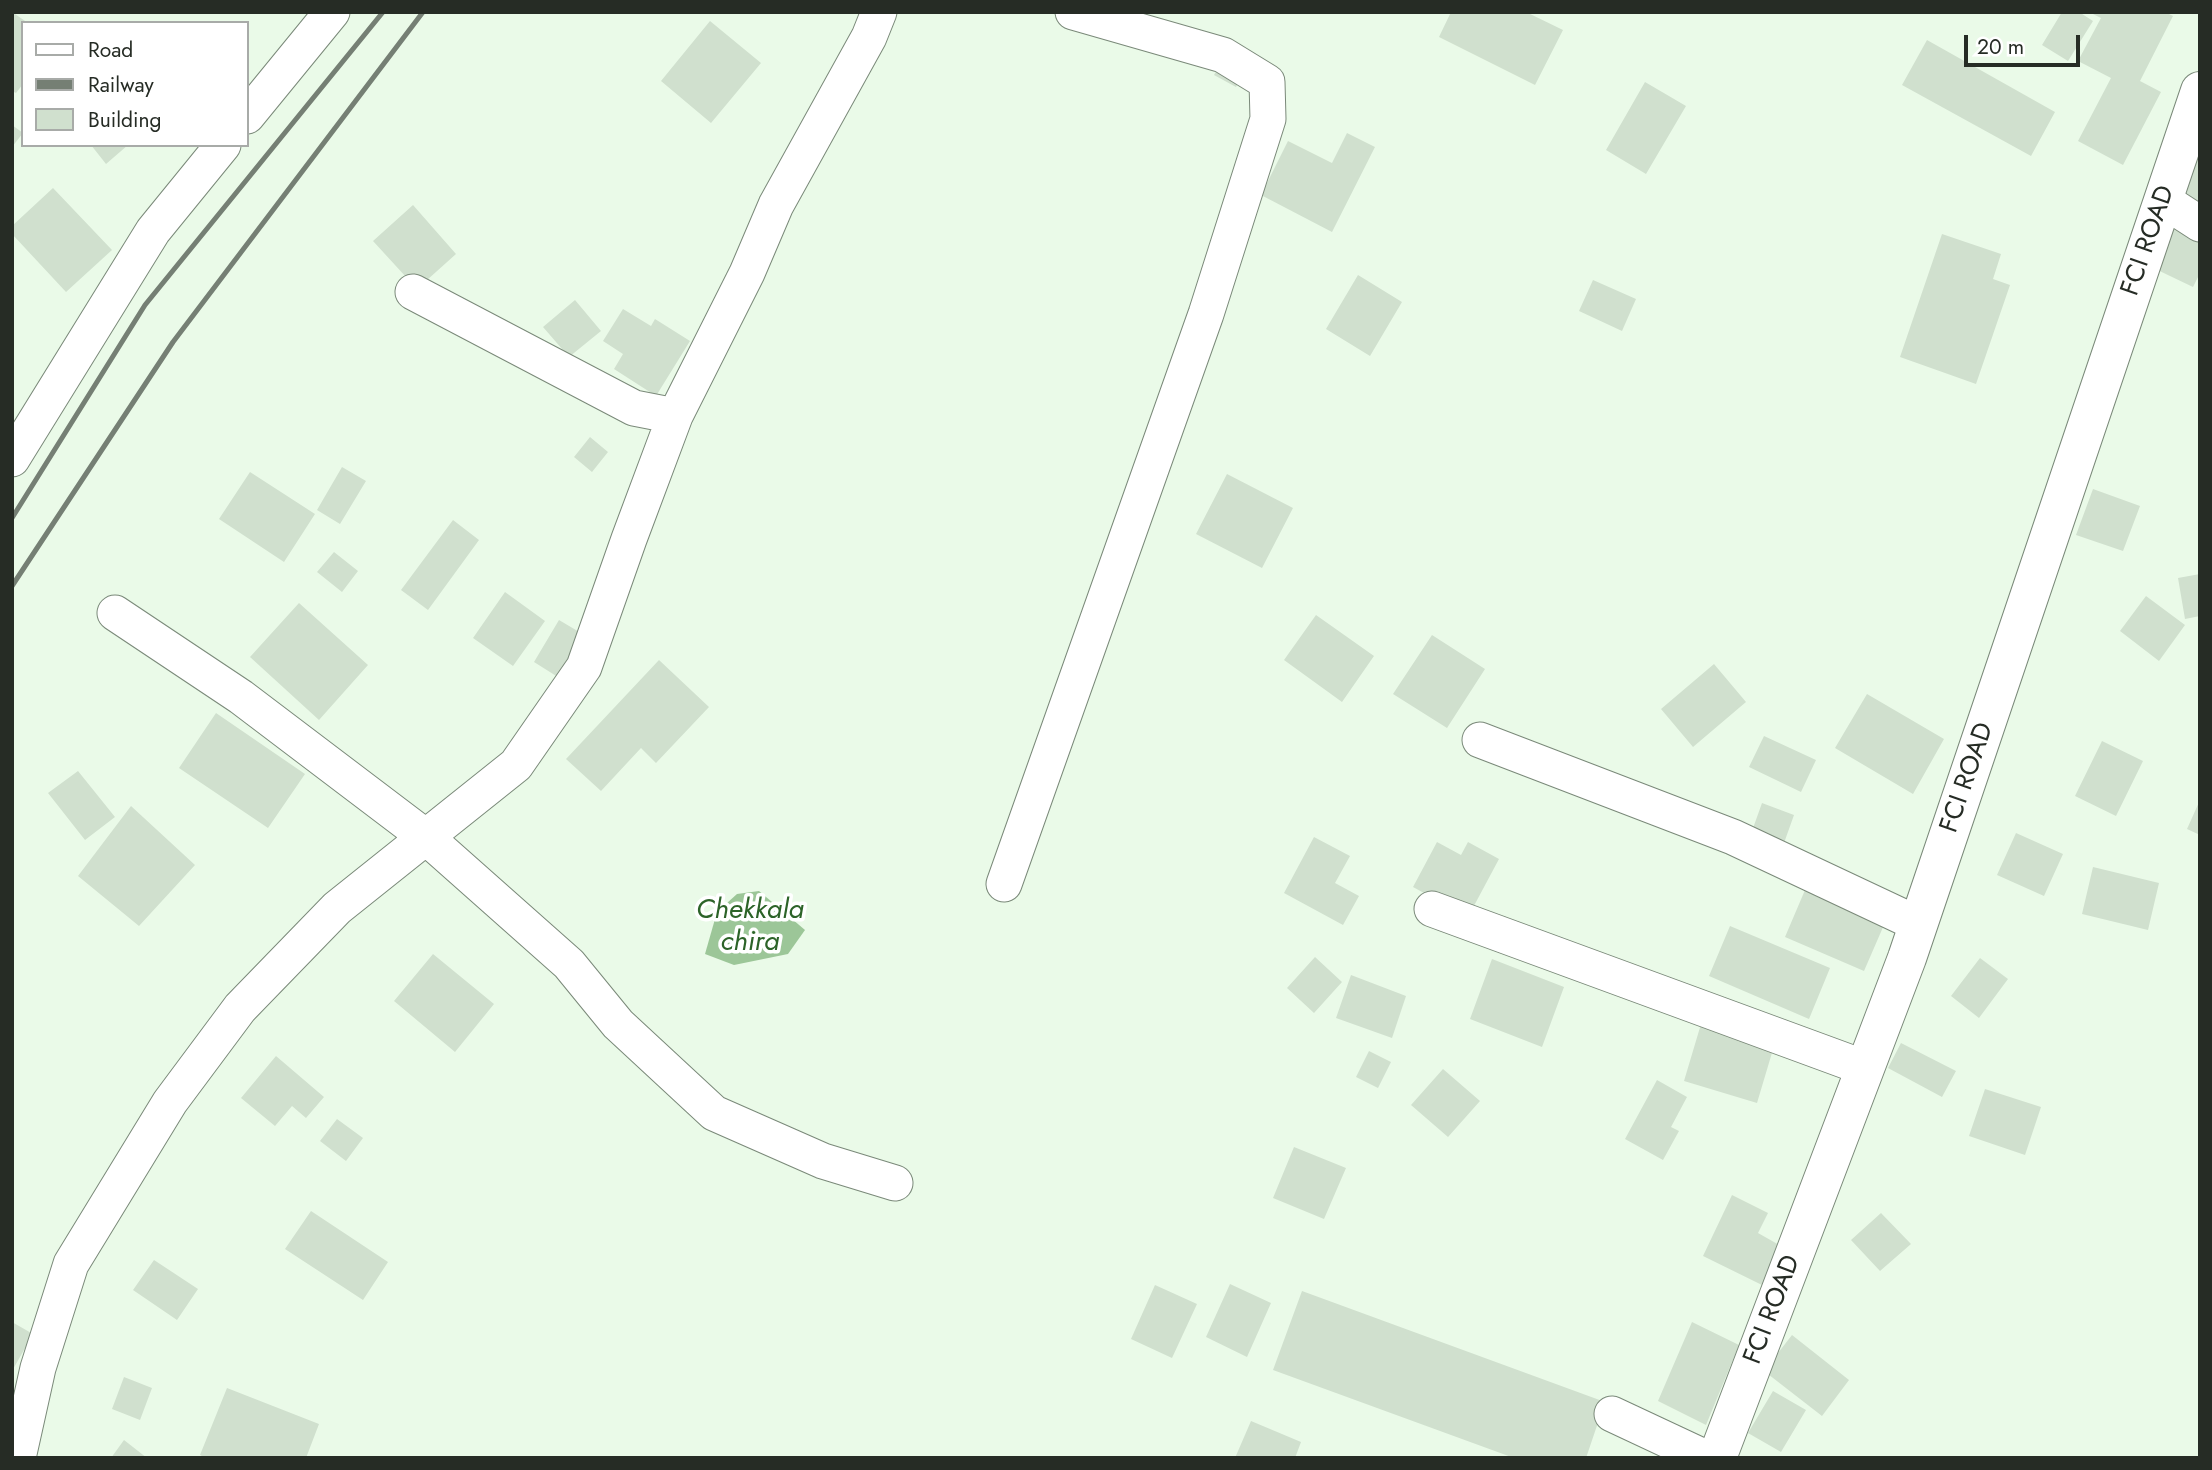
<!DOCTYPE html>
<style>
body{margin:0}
#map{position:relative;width:2212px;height:1470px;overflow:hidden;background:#eafae8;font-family:Jost,sans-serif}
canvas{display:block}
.frame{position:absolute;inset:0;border:14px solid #262c25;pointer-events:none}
.legend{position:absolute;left:21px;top:21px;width:228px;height:126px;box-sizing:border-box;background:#fff;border:2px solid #a8aba8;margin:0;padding:9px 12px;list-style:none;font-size:21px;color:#262c25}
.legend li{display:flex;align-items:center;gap:14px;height:35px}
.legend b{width:35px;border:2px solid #a8aba8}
.scale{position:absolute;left:1964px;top:35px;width:116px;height:32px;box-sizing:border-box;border:4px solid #262c25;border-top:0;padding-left:9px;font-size:21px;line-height:24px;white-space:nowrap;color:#262c25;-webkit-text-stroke:5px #fff;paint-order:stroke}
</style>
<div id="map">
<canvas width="2212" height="1470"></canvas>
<div class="frame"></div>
<ul class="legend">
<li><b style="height:9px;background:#fff"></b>Road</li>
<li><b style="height:9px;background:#757f74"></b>Railway</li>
<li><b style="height:19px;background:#d0e0ce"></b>Building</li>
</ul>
<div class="scale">20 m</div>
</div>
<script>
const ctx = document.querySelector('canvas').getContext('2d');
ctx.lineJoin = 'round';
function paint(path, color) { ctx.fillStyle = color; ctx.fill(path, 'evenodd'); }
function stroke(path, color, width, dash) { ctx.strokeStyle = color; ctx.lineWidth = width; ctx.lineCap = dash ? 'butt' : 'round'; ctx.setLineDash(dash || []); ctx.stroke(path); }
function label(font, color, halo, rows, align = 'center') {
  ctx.font = font + ' Jost,sans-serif'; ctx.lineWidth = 7; ctx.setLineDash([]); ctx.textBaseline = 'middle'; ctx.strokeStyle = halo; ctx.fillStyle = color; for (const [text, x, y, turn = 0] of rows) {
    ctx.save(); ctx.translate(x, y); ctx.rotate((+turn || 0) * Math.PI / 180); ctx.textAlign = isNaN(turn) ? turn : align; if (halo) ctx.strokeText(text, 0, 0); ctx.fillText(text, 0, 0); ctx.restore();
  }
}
paint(new Path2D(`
 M759,891L805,930L788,954L734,965L705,954L717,912L737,894Z`), '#9cc698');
paint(new Path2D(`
 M12,12L28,23H23V84L16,93L12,91Z
 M1451,12H1526L1563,30L1535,85L1439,37Z
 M2062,12H2079L2093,21L2068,61L2042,45Z
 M2089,12H2165L2173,16L2140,81L2161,92L2123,165L2078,141L2111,78L2078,61L2101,18Z
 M710,21L761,63L711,123L661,81Z
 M1927,40L2055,112L2031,156L1902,85Z
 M1223,58L1246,70L1236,87L1214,75Z
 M1645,82L1686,106L1646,174L1606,150Z
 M12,125L23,133L12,147Z
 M1347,133L1375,147L1332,232L1261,195L1288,141L1332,163Z
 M91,145H128L106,164Z
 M2196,158L2200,160V209L2178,200Z
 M53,188L112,250L66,292L12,234V226Z
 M413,205L456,254L417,289L373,241Z
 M2169,222L2200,238V273L2193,287L2147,265Z
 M1942,234L2001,254L1993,279L2010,285L1976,384L1900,357Z
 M1358,275L1402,302L1370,356L1326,329Z
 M1593,280L1636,299L1622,331L1579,311Z
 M575,300L601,331L569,357L543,327Z
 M623,309L651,326L655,319L690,341L656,396L614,369L623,354L603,341Z
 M590,437L608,452L592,472L574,457Z
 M342,467L366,481L340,524L317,510Z
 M250,472L315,514L284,562L219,519Z
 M1227,474L1293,508L1262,568L1196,534Z
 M2093,489L2140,506L2123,551L2076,535Z
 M453,520L479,540L428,610L401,590Z
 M334,552L358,571L342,592L317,572Z
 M2200,574V616L2185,619L2178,578Z
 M505,592L545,621L513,666L473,638Z
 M2146,596L2185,625L2159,661L2120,631Z
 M299,603L368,665L319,720L250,657Z
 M1316,615L1374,656L1342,702L1284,660Z
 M559,620L586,636L561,679L534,662Z
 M1432,635L1485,669L1447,728L1393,694Z
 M659,660L709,707L656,763L641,748L601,791L566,759Z
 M1714,664L1746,702L1693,747L1661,709Z
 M1867,694L1944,739L1913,794L1835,748Z
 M216,713L305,774L268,828L179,768Z
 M1764,736L1816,760L1801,792L1749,767Z
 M2102,741L2143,761L2116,816L2075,796Z
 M78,771L115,817L85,840L48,793Z
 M2200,800V835L2187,829Z
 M1762,803L1794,815L1784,843L1752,831Z
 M131,806L195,865L139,926L78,876Z
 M2016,833L2063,854L2044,896L1997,875Z
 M1314,837L1350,856L1335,883L1359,896L1343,925L1284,893Z
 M1437,842L1461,855L1468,842L1499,859L1468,917L1413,887Z
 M2093,867L2159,883L2148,930L2082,914Z
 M1808,883L1887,918L1864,971L1785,937Z
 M1730,926L1830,968L1809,1019L1709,976Z
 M433,954L494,1004L455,1052L394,1001Z
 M1315,957L1342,982L1314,1013L1287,988Z
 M1980,958L2008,979L1979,1018L1951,996Z
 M1492,959L1564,987L1542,1047L1470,1019Z
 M1351,975L1406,996L1392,1038L1336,1018Z
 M1701,1024L1774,1046L1757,1103L1684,1081Z
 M1901,1043L1956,1071L1942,1097L1888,1068Z
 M1369,1051L1391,1062L1378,1088L1356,1077Z
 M276,1056L324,1097L306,1118L292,1106L275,1126L241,1098Z
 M1443,1069L1480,1101L1448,1137L1411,1105Z
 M1657,1080L1687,1097L1671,1127L1679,1131L1663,1160L1625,1139Z
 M1985,1089L2041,1107L2025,1155L1969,1136Z
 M337,1119L363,1138L346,1161L320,1141Z
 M1294,1147L1346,1168L1324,1219L1273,1198Z
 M1732,1195L1768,1213L1758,1233L1781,1246L1762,1285L1703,1256Z
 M311,1211L388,1262L363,1300L285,1249Z
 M1881,1213L1911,1244L1880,1271L1851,1240Z
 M154,1260L198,1289L177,1320L133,1290Z
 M1230,1284L1271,1303L1247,1357L1206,1337Z
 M1155,1285L1197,1304L1172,1358L1131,1339Z
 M1302,1291L1605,1402L1586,1458H1514L1273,1370Z
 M12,1322L33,1334L12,1371Z
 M1692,1322L1739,1345L1706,1425L1658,1401Z
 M1792,1335L1849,1380L1822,1416L1764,1371Z
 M124,1377L152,1388L140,1420L112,1409Z
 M227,1388L319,1424L306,1458H206L200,1455Z
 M1773,1391L1806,1410L1781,1452L1748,1433Z
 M1251,1421L1301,1442L1295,1458H1235Z
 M124,1440L147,1458H111Z`), '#d0e0ce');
const street = new Path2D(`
 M247,116L332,12
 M2163,200L2200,224
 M413,292L634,408L675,416L747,273L776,205L869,37L879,12
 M12,459L153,231L223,145
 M115,613L241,697L427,838L569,964L618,1024L714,1113L823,1161L895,1183
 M1480,740L1733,837L1918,924
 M1004,884L1206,314L1268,119L1267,82L1223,55L1073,12
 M1432,909L1865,1068
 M1612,1414L1706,1458
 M18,1458L38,1368L71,1264L170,1102L240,1008L337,908L516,765L584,667L629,539L675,416`);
const secondary = new Path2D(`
 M1717,1458L1907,958L2200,91`);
stroke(street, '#7a8979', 37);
stroke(secondary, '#7a8979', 40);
stroke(street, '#fff', 35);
stroke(secondary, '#fff', 38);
stroke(new Path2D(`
 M12,518L145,305L383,12
 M12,586L173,342L423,12`), '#757f74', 5);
label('26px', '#262c25', '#fff', [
 ["FCI ROAD",2149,241,-71],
 ["FCI ROAD",1968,778,-71],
 ["FCI ROAD",1773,1310,-69]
]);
label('italic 28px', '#2c6328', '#fff', [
 ["Chekkala",750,911],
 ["chira",750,943]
]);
</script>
